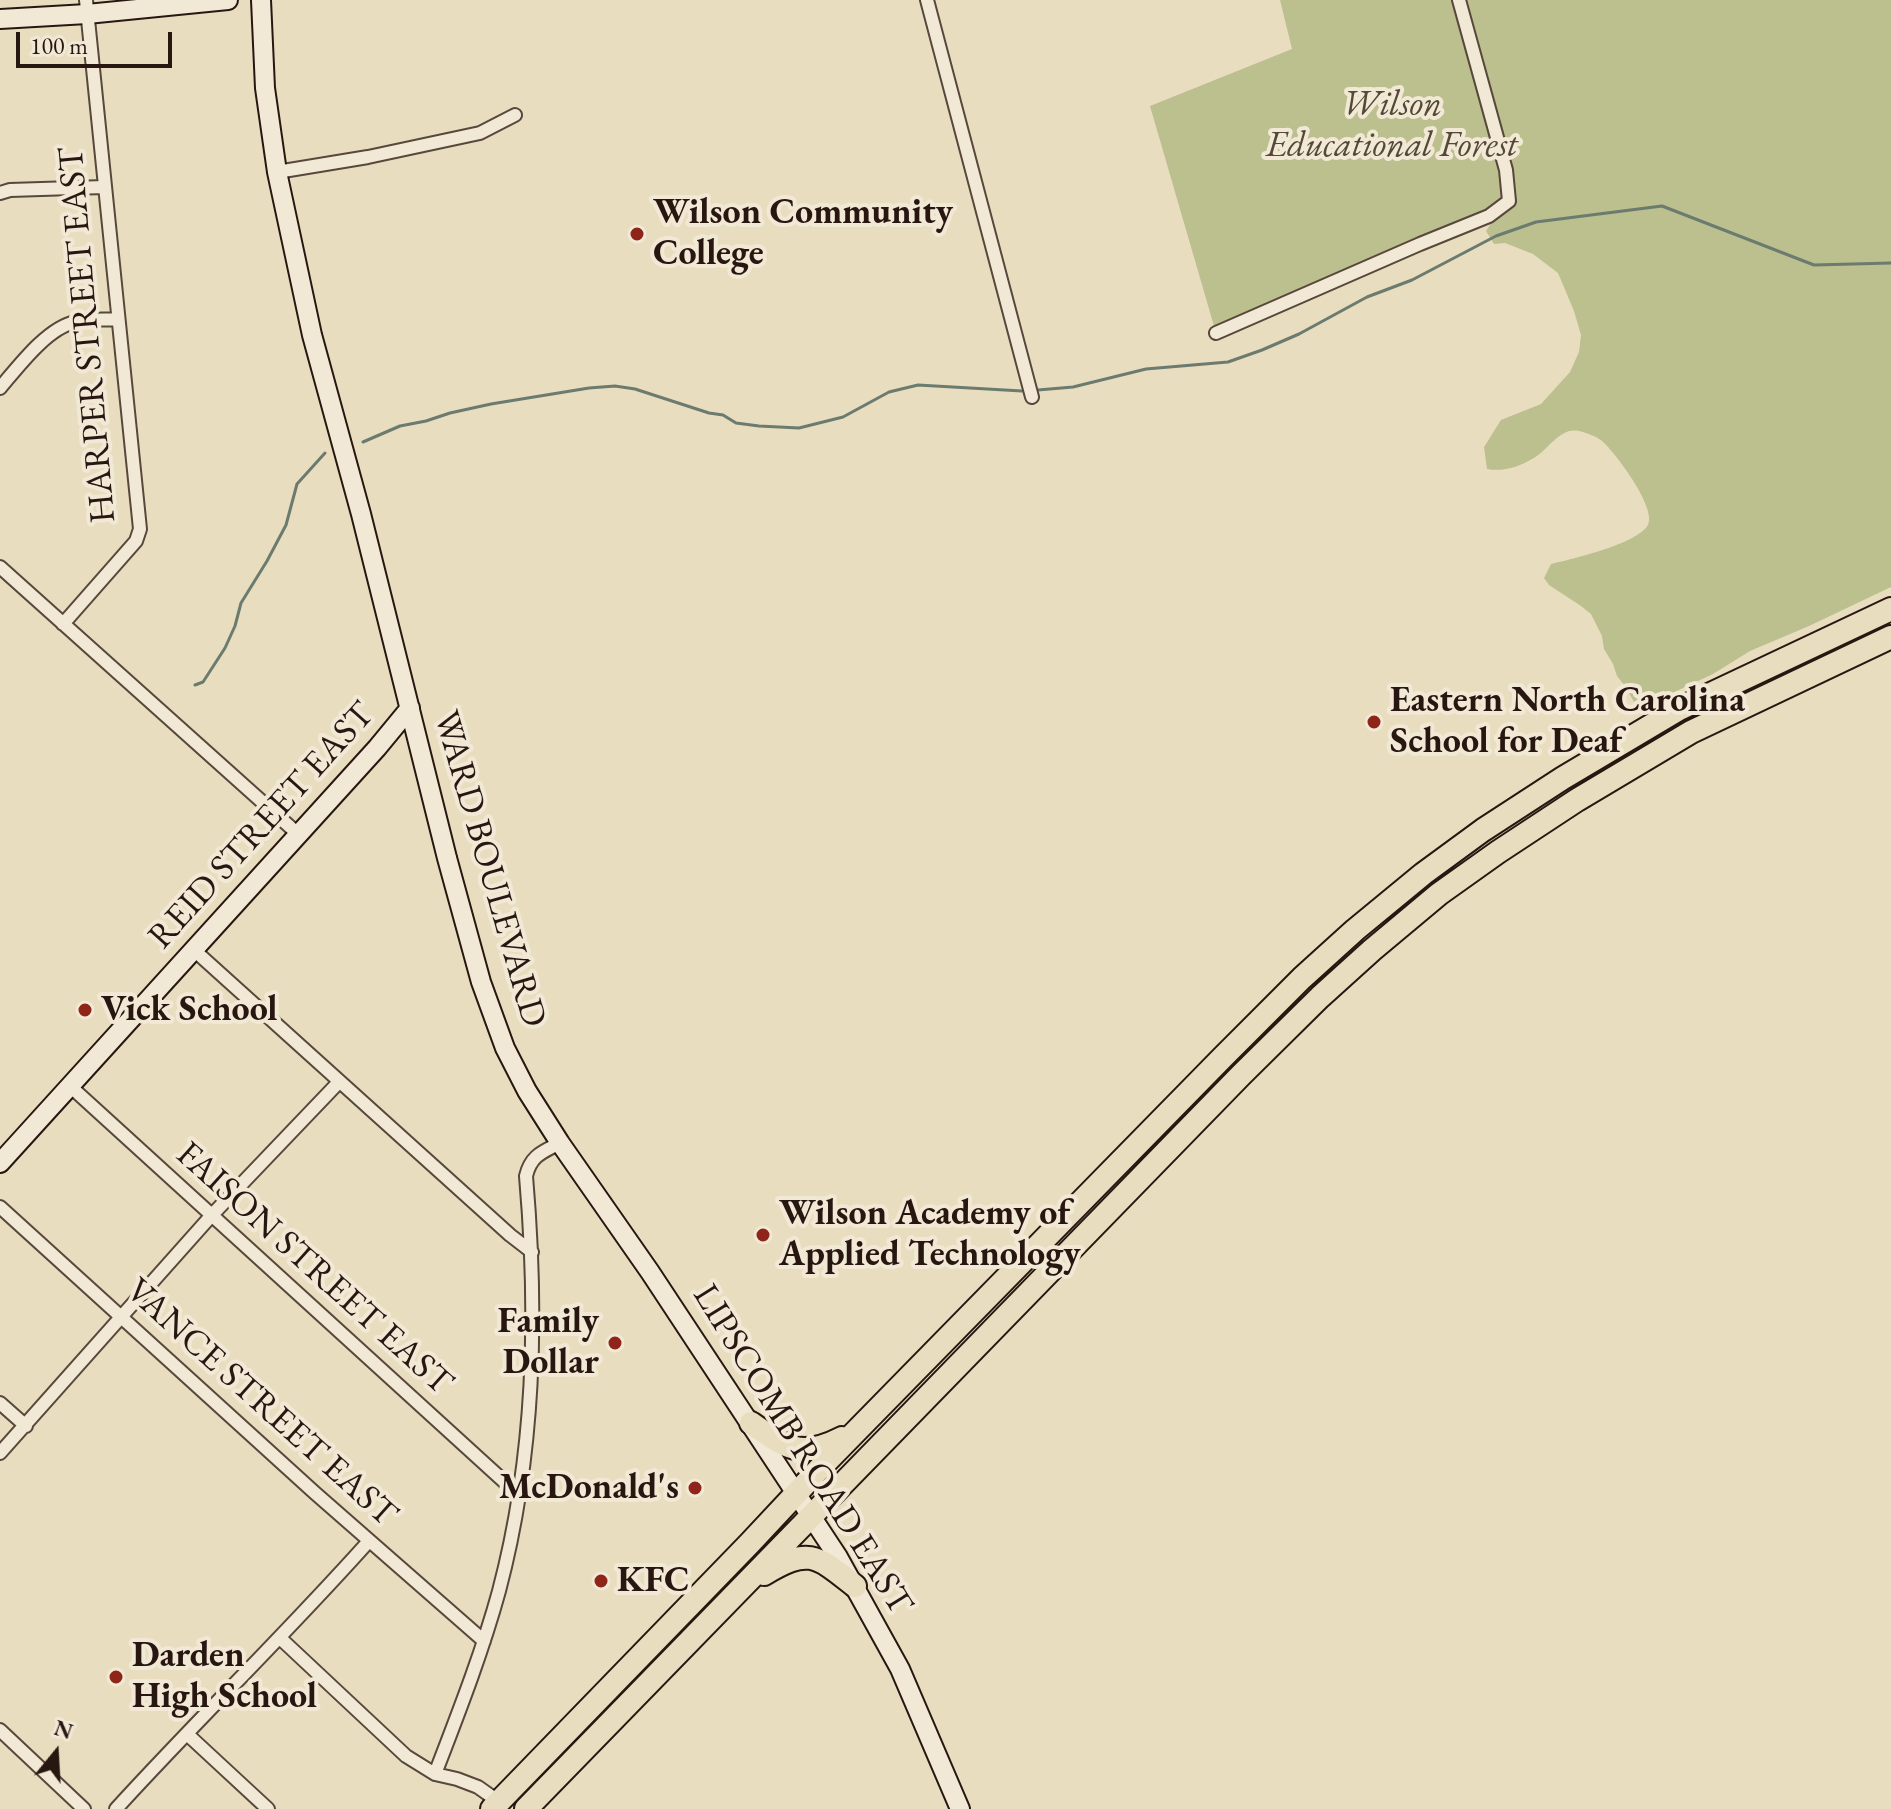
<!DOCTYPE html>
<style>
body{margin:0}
#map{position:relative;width:1891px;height:1809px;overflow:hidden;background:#e9ddbf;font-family:"EB Garamond",serif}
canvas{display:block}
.north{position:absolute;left:16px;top:1713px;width:80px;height:80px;-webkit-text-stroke:6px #f1e9d5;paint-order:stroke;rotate:18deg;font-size:22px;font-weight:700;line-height:32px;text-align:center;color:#281711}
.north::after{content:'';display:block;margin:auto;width:28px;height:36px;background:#281711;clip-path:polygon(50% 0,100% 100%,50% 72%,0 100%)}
.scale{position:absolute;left:16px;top:32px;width:156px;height:36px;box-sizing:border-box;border:4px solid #281711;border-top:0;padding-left:10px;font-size:24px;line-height:28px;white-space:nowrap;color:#281711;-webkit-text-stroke:6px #f1e9d5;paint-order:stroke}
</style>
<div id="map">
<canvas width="1891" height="1809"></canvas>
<div class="north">N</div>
<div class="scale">100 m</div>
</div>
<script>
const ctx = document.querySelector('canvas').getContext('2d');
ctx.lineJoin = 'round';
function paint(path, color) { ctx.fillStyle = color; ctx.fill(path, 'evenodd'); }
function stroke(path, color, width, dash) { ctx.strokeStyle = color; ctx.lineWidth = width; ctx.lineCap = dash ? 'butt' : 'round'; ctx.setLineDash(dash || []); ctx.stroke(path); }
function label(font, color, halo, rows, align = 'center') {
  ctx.font = font + ' "EB Garamond",serif'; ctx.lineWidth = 8; ctx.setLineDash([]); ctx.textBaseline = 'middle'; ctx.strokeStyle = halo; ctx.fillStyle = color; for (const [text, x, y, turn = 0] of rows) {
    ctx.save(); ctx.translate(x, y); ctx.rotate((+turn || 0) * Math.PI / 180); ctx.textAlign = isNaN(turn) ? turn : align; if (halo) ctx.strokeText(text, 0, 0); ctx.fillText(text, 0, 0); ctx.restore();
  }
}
paint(new Path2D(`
 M1280,0H1891V587L1809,626L1750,651L1713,674L1638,709L1625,686L1617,676L1613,664L1604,649L1602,636L1591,614L1581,606L1549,585L1544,578L1551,564C1572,559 1637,544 1648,525C1657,508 1615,452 1602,441C1596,436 1587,433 1579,431C1560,427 1549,449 1534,458C1518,467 1504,472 1487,469L1484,447L1501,420L1541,404L1570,372L1579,352L1581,335L1574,311L1558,273L1533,254L1505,243L1494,244L1486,231L1493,220L1216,333L1150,106L1292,49Z`), '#bcbf8e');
stroke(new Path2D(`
 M1038,390L1073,387L1146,369L1228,362L1262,350L1299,334L1367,297L1412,280L1496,236L1536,222L1662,206L1814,265L1891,263
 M363,442L400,426L426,421L450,413L491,404L589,388L615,386L635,389L709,413L723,415L736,423L759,426L799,428L843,417L889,392L918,385L1022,391
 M195,685L203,682L225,648L235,626L241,603L267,561L286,525L297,484L325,453`), '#6b7b6f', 3);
const street = new Path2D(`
 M927,0L1032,397
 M277,172L368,157L480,133L515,115
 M0,193L10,190L104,187
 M1216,333L1420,244L1489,216L1509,201L1506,170L1459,0
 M0,388C18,367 47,328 75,322C88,319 104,320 118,319
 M0,567L298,834
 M63,624L136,541L140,529L86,0
 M194,950L510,1235L532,1252
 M70,1086L519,1495
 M0,1207L315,1493L484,1641
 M0,1403L26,1426
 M0,1453L211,1216L339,1082
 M280,1638L406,1756L435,1774L457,1779L478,1787L502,1804
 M0,1730L84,1809
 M187,1734L268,1809
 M435,1774C458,1714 482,1653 499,1591C535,1455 538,1315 526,1176C531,1155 543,1152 560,1143
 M116,1809C199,1718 287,1633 369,1541`);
const secondary = new Path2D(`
 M261,0L265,88L277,172L312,335L361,514L447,858L481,982L505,1048L527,1091L560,1143L650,1272L838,1557L900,1669L960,1809
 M0,19L87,14L228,0
 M0,1163L377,748L410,708`);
const highway = new Path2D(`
 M751,1423C786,1448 801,1459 842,1438
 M764,1574C809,1547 816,1555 855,1586
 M492,1809L749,1544L822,1466L1223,1057L1302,978L1355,930L1423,874L1483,830L1563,778L1679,709L1891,609
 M526,1809L1241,1075L1320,997L1372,950L1439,894L1498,852L1577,800L1691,732L1891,637`);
stroke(street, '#58483c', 16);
stroke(secondary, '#281711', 22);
stroke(highway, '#281711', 26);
stroke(street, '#f1e9d5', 12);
stroke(secondary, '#f1e9d5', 18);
stroke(highway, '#e9ddbf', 22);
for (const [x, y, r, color] of [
 [637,234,8,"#8f2418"],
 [1374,722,8,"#8f2418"],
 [85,1010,8,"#8f2418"],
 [763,1235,8,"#8f2418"],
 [615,1343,8,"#8f2418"],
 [695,1488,8,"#8f2418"],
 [601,1581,8,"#8f2418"],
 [116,1677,8,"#8f2418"]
]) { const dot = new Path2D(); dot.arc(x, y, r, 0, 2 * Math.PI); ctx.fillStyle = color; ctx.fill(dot); stroke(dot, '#f1e9d5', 3); }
label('italic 36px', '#544936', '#f1e9d5', [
 ["Wilson",1392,105],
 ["Educational Forest",1392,146]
]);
label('bold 36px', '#281711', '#f1e9d5', [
 ["Wilson Community",653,213],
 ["College",653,254],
 ["Eastern North Carolina",1390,701],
 ["School for Deaf",1390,742],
 ["Vick School",101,1010],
 ["Wilson Academy of",779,1214],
 ["Applied Technology",779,1255],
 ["Family",599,1322,"right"],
 ["Dollar",599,1363,"right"],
 ["McDonald's",679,1488,"right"],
 ["KFC",617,1581],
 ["Darden",132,1656],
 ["High School",132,1697]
], 'left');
label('36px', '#281711', '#f1e9d5', [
 ["HARPER STREET EAST",88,335,-95],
 ["REID STREET EAST",262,826,-48],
 ["WARD BOULEVARD",489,869,74],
 ["FAISON STREET EAST",314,1269,42],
 ["VANCE STREET EAST",261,1403,42],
 ["LIPSCOMB ROAD EAST",802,1450,58]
]);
</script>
